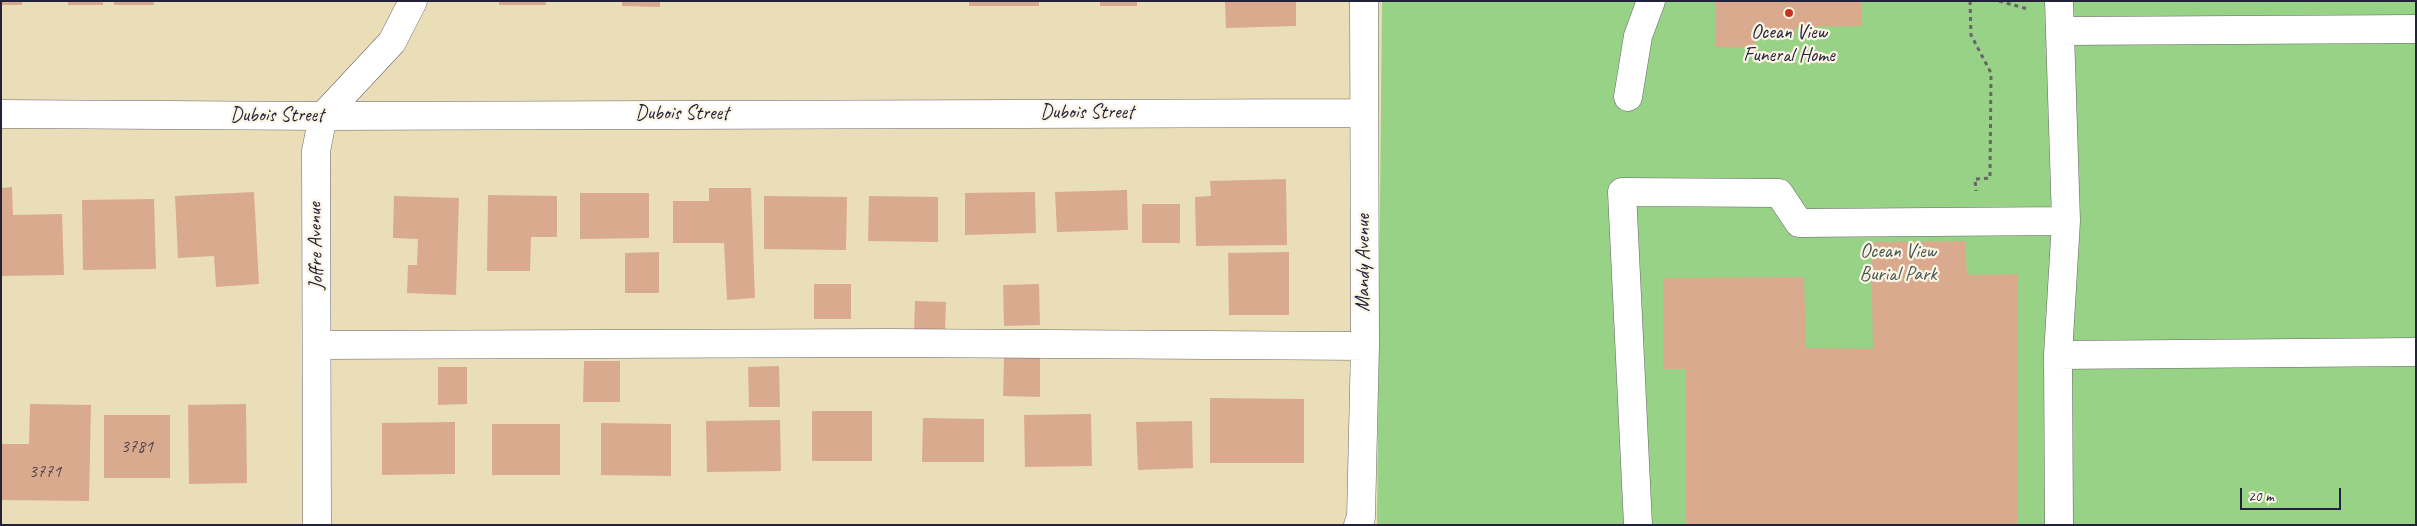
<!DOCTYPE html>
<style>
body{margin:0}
#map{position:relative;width:2417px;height:526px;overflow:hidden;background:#eadeb9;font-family:Caveat,sans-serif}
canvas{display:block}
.frame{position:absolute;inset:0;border:2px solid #22223b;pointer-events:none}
.scale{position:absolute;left:2240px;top:488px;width:101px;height:22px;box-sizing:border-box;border:2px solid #22223b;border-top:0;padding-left:6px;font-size:15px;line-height:18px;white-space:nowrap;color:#22223b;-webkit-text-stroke:4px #fcf5e5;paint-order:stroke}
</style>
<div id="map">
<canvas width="2417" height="526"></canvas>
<div class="frame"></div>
<div class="scale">20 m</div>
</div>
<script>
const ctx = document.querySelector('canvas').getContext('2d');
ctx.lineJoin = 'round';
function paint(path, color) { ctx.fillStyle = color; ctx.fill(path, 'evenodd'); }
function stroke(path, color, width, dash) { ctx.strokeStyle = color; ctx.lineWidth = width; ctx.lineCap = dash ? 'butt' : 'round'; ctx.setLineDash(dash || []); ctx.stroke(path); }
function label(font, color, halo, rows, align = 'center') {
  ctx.font = font + ' Caveat,sans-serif'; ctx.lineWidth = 4.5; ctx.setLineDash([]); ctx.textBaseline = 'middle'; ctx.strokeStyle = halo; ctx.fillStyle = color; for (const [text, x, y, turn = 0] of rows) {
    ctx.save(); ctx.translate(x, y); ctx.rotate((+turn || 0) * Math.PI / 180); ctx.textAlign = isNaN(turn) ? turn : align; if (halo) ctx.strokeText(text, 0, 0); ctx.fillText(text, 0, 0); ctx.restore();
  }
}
paint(new Path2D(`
 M1382,1H2416V525H1377Z`), '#97d286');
paint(new Path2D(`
 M1,1H22V5H1Z
 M68,1H103V5H68Z
 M114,1H154V5H114Z
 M499,1H546V5H499Z
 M622,1H660V7L622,6Z
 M969,1H1039V6H969Z
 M1100,1H1137V6H1100Z
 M1225,1H1296V26L1226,28Z
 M1716,1H1861L1862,26L1795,27V34H1765V25H1755V47H1716Z
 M1286,179L1287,245L1196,246L1195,197L1211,196L1210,181Z
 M12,187L13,215L62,214L64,275L1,276V188Z
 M709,188H751L755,298L727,300L724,243H673V201H709Z
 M1127,190L1128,230L1057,232L1055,192Z
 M254,192L259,284L216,287L214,256L178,258L175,196Z
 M1035,192L1036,233L965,235V193Z
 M580,193H649V238L580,239Z
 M488,195L557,196V237H531L530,271H487Z
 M394,196L459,198L456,295L407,293L408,265H417L418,239L393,238Z
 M764,196L847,197L846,250L764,249Z
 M869,196L938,197V242L868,241Z
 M154,199L156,269L83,270L82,200Z
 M1142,204H1180V243H1142Z
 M1965,241L1967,275L2018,274V525H1686V369H1663V278L1804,277L1806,348L1873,349L1871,242Z
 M659,252V293H625V253Z
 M1289,252V315H1229L1228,253Z
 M814,284H851V319H814Z
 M1039,284L1040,325L1004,326L1003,285Z
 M915,301L946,302L945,333H914Z
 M1004,358H1040V397L1003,396Z
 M584,361H620V402H583Z
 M779,366L780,407H749L748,367Z
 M438,367H467V404L438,405Z
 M1210,398L1304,399V463H1210Z
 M30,404L91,405L89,501L1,500V444H29Z
 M246,404L247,483L189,484L188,405Z
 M812,411H872V461H812Z
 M1091,414L1092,466L1025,467L1024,415Z
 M104,415H170V478H104Z
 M923,418L984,419V462H922Z
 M780,420L781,471L707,472L706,421Z
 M1192,421L1193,468L1138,470L1136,422Z
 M455,422V474L382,475V423Z
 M601,423L671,424V476L601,475Z
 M492,424H560V475H492Z`), '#daaa8e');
const minor = new Path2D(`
 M2059,1L2066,221L2058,355L2059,525
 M2060,31L2416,29
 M1628,97L1638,36L1651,1
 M1,114L323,116L1363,113
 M317,345L890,343L1365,346
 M2058,355L2416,352
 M317,525L316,151L323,116L392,42L413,1
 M1358,525L1361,517L1365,346L1364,1
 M1638,525L1622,192L1779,193L1799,223L2066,221`);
stroke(minor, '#686467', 29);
stroke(new Path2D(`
 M1970,1L1971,35L1991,73L1990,178L1975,179L1976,191
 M1999,1L2028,9`), '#686467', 3, [4, 4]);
stroke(minor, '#fff', 28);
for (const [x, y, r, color] of [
 [1789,13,5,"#c8321e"]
]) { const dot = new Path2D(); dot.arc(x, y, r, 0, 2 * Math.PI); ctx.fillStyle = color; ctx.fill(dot); stroke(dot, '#fcf5e5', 2); }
label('18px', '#504450', null, [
 ["3781",137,447],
 ["3771",45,472]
]);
label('20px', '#22223b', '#fcf5e5', [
 ["Ocean View",1789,33],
 ["Funeral Home",1789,56]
]);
label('20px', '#22223b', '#fcf5e5', [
 ["Dubois Street",1087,113],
 ["Dubois Street",682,114],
 ["Dubois Street",277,116],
 ["Joffre Avenue",316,246,-91],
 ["Mandy Avenue",1364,263,-90]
]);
label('20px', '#455752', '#fcf5e5', [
 ["Ocean View",1898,252],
 ["Burial Park",1898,275]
]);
</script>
